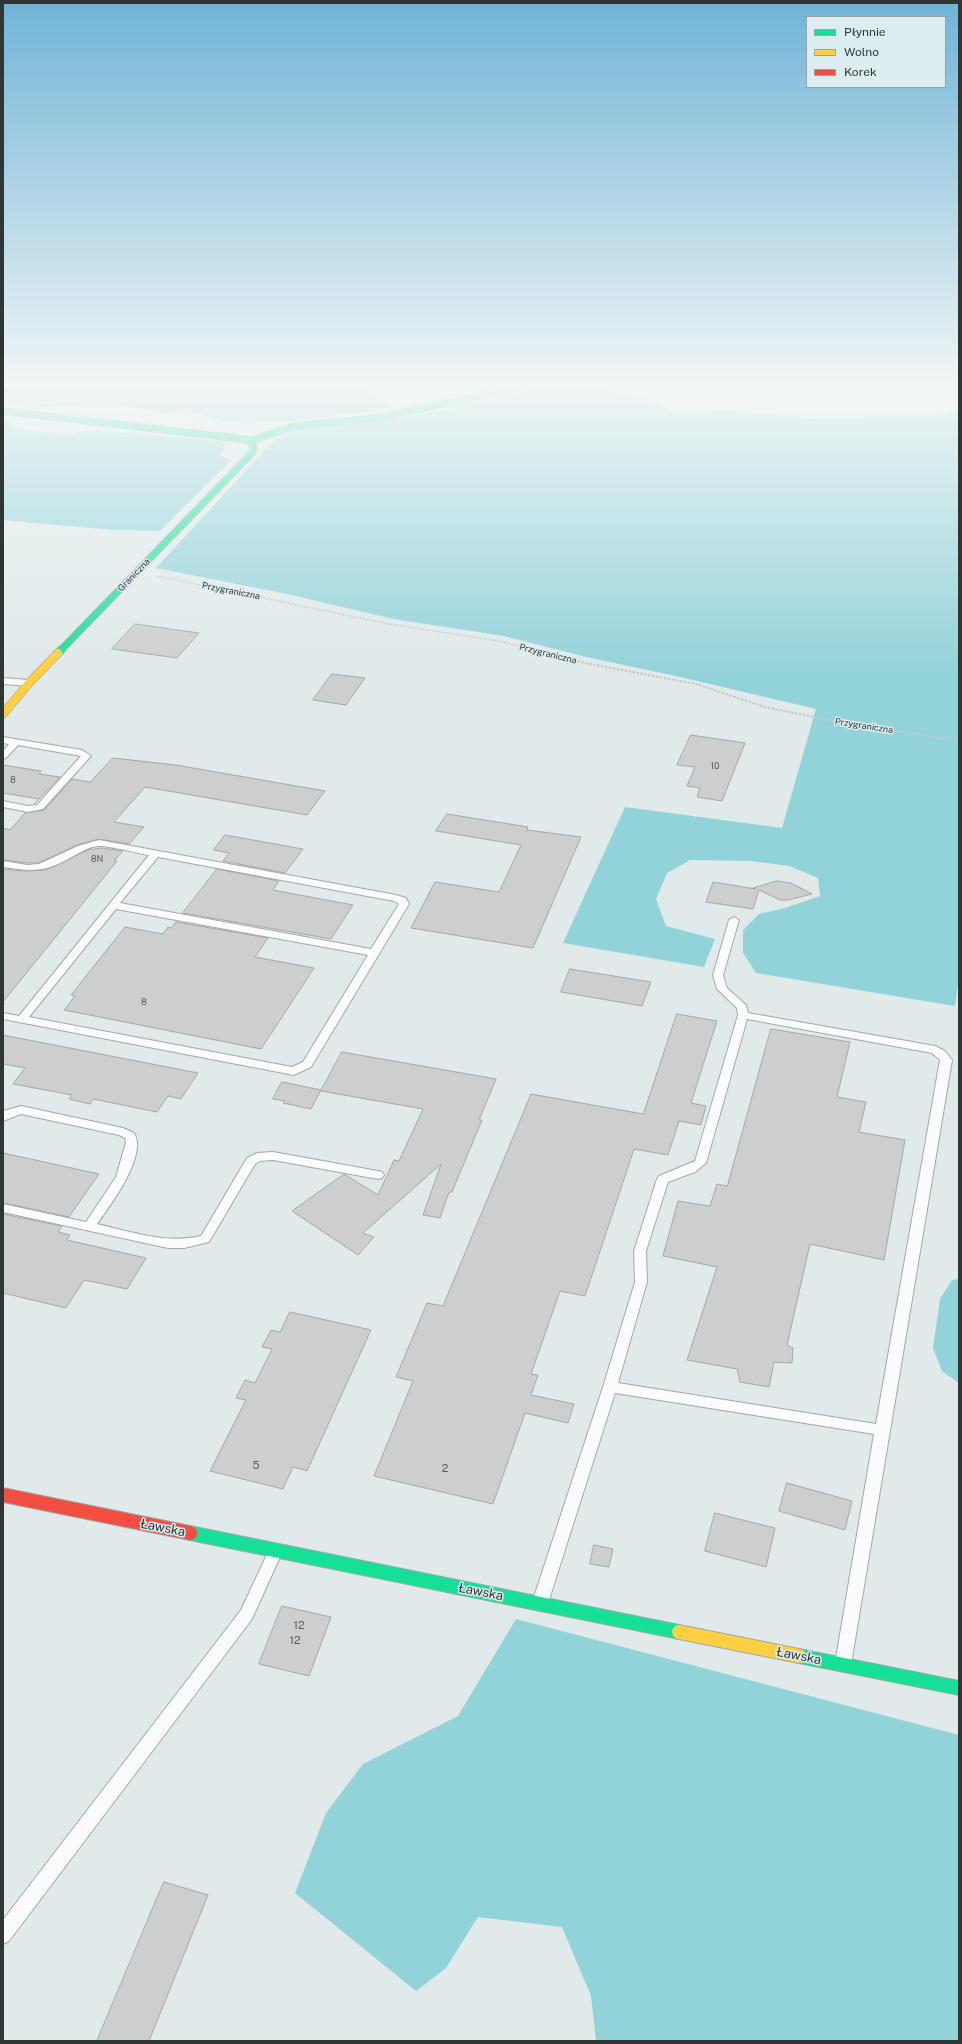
<!DOCTYPE html>
<meta charset="utf-8">
<style>
body{margin:0}
#map{position:relative;width:962px;height:2044px;overflow:hidden;background:#e0eaeb;font-family:"Public Sans",sans-serif}
canvas{display:block}
.frame{position:absolute;inset:0;border:4px solid #2f3636;pointer-events:none}
.legend{position:absolute;left:806px;top:16px;width:140px;height:72px;box-sizing:border-box;background:#dcedef;border:1px solid #97a4a5;margin:0;padding:5px 7px;list-style:none;font-size:12px;color:#2f3636}
.legend li{display:flex;align-items:center;gap:8px;height:20px}
.legend b{width:20px;border:1px solid #97a4a5}
</style>
<div id="map">
<canvas width="962" height="2044"></canvas>
<div class="frame"></div>
<ul class="legend">
<li><b style="height:5px;background:#16e098"></b>Płynnie</li>
<li><b style="height:5px;background:#ffcf43"></b>Wolno</li>
<li><b style="height:5px;background:#f24e42"></b>Korek</li>
</ul>
</div>
<script>
const ctx = document.querySelector('canvas').getContext('2d');
ctx.lineJoin = 'round';
function paint(path, color) { ctx.fillStyle = color; ctx.fill(path, 'evenodd'); }
function stroke(path, color, width, dash) { ctx.strokeStyle = color; ctx.lineWidth = width; ctx.lineCap = dash ? 'butt' : 'round'; ctx.setLineDash(dash || []); ctx.stroke(path); }
function label(font, color, halo, rows, align = 'center') {
  ctx.font = font + ' "Public Sans",sans-serif'; ctx.lineWidth = 3; ctx.setLineDash([]); ctx.textBaseline = 'middle'; ctx.strokeStyle = halo; ctx.fillStyle = color; for (const [text, x, y, turn = 0] of rows) {
    ctx.save(); ctx.translate(x, y); ctx.rotate((+turn || 0) * Math.PI / 180); ctx.textAlign = isNaN(turn) ? turn : align; if (halo) ctx.strokeText(text, 0, 0); ctx.fillText(text, 0, 0); ctx.restore();
  }
}
paint(new Path2D(`
 M3,388H363L371,391L389,405L370,413H344L313,419L272,422L223,421L188,410L163,414L146,409L111,405L43,407L3,401Z
 M540,388H600L632,396L676,412L733,411L810,419L933,417L959,408V977L955,1006L756,973L743,953V930L759,914L785,908L820,896L818,878L789,866L751,861L690,860L667,873L656,899L666,926L715,939L704,967L563,943L625,807L782,828L816,709L676,676L586,657L504,636L393,619L287,594L156,568L274,440L287,433L298,429L420,415Z
 M3,417L17,429L66,435L88,430L223,441L225,448L220,455L231,460L160,531L113,530L3,520Z
 M959,1279V1383L942,1371L933,1348L940,1299L952,1280Z
 M516,1619L959,1735V2041H596L591,1996L562,1927L478,1917L446,1968L416,1991L295,1893L326,1813L363,1764L458,1716Z`), '#92d2d9');
const building = new Path2D(`
 M135,624L199,633L177,658L112,649Z
 M332,674L365,678L346,705L313,700Z
 M691,735L745,743L722,801L697,797L700,788L687,786L695,767L677,765Z
 M113,758L176,765L325,791L307,815L145,787L114,822L144,827L129,844L99,839L77,845L39,863H27L3,860V828L10,830L25,813L44,810L72,779L90,782Z
 M3,765L41,771L39,774L60,777L34,804L39,799L3,793Z
 M447,814L528,827L527,830L581,837L533,948L411,928L435,882L499,892L521,845L436,831Z
 M225,835L303,849L285,873L223,861L229,853L214,850Z
 M102,848L123,851L114,861H117L3,1002V869L25,871L46,870L88,850Z
 M217,869L279,881L273,890L353,905L331,939L183,913Z
 M777,881L791,883L812,894L788,900H780L759,890L753,909L706,902L713,882L756,889L754,888Z
 M176,922L268,938L255,957L314,968L261,1049L64,1010L75,996L71,995L125,927L163,934L168,927L171,928Z
 M570,969L651,982L642,1006L561,992Z
 M677,1014L717,1021L691,1103L706,1106L701,1125L679,1121L668,1155L634,1149L585,1296L560,1291L531,1374L538,1375L531,1395L574,1404L568,1423L525,1413L493,1504L374,1476L413,1381L396,1377L427,1303L443,1306L531,1094L643,1114Z
 M771,1029L850,1042L837,1097L866,1102L859,1132L905,1140L884,1260L810,1244L787,1345L793,1348L792,1363L774,1362L769,1387L740,1382L737,1369L687,1360L717,1267L663,1256L678,1201L710,1206L717,1184L727,1186Z
 M3,1035L198,1073L181,1099L168,1096L157,1112L93,1099L90,1104L69,1099L72,1095L13,1084L25,1068L3,1064Z
 M342,1052L496,1079L479,1120H482L452,1192H449L440,1218L423,1215L441,1164L363,1233L374,1237L358,1255L292,1211L344,1174L378,1195L394,1160L399,1161L423,1109L321,1091Z
 M282,1082L321,1090L311,1109L283,1103L285,1101L273,1099Z
 M3,1153L99,1174L69,1217L3,1203Z
 M3,1214L62,1226L58,1232L70,1235L67,1240L146,1258L127,1289L84,1280L66,1308L3,1293Z
 M290,1312L371,1330L307,1471L293,1467L283,1489L210,1471L246,1400L236,1398L245,1380L255,1383L272,1349L262,1347L271,1330L280,1332Z
 M787,1483L852,1501L845,1530L779,1511Z
 M715,1513L775,1528L766,1567L705,1551Z
 M594,1545L613,1549L609,1567L590,1564Z
 M282,1606L331,1617L309,1676L259,1664Z
 M164,1882L208,1895L149,2041H97Z`);
paint(building, '#cdcfce');
stroke(building, '#a5a7a7', 1);
const lane = new Path2D(`
 M3,678L29,680L33,683L29,686L3,684Z
 M3,737L82,750L91,756L43,809L28,812L3,807V801L28,806L37,805L81,756L18,745L6,758L3,759V751L9,744L3,743Z
 M99,840L396,895L406,898L409,904L311,1067L294,1075L3,1019V1013L19,1016L149,855C136,853 108,845 97,846C84,848 72,858 60,863C40,873 24,870 3,867V861L27,865L39,864L78,846ZM158,857L394,901L399,904L371,949L120,903ZM116,909L368,955L303,1062L292,1067L29,1017Z
 M734,917L739,920L723,975L727,988L746,1005L748,1013L935,1046L945,1051L952,1060L851,1664L849,1669L843,1671L837,1669L835,1664L874,1434L615,1393L548,1603L545,1608L540,1610L535,1608L532,1603L603,1387L635,1282L634,1251L657,1179L659,1176L695,1161L738,1015L737,1008L717,989L713,975L729,920ZM747,1019L932,1053L940,1060L876,1424L618,1383L647,1282L646,1251L668,1182L695,1172L706,1163Z
 M21,1106L123,1128L134,1133C148,1155 110,1206 97,1224C132,1232 165,1244 201,1236L247,1158L257,1153L273,1152L378,1171L382,1172L384,1175L382,1178L378,1179L273,1160L260,1161L255,1164L209,1242L184,1248H168L3,1212V1204L86,1222L116,1177L126,1142L125,1138L119,1135L21,1114L3,1121V1111Z
 M276,1544L281,1546L283,1550L252,1619L9,1941L3,1944V1920L241,1610L271,1546Z`);
const fastFar2 = new Path2D(`
 M3,411L242,439L250,441L254,448L252,453L60,651
 M250,441L295,426L378,418L517,388`);
const fastFar1 = new Path2D(`
 M58,653L61,650`);
const fast = new Path2D(`
 M190,1533L679,1632
 M799,1656L959,1688`);
const slowFar1 = new Path2D(`
 M3,714L29,683L58,653`);
const slow = new Path2D(`
 M679,1632L799,1656`);
const jam = new Path2D(`
 M3,1495L190,1533`);
stroke(lane, '#a2a9aa', 2);
stroke(fastFar2, '#a2a9aa', 8);
stroke(fastFar1, '#a2a9aa', 9);
stroke(fast, '#a2a9aa', 16);
stroke(slowFar1, '#a2a9aa', 9);
stroke(slow, '#a2a9aa', 16);
stroke(jam, '#a2a9aa', 16);
stroke(new Path2D(`
 M3,390C46,387 88,392 131,400C155,404 177,407 198,419
 M237,423H254
 M157,576L389,624L499,641L539,651`), '#c5c8c8', 1.5, [2, 1.5]);
stroke(new Path2D(`
 M535,650L585,663L696,684L765,707L823,719L959,741`), '#c5c8c8', 2, [2.5, 1.5]);
paint(lane, '#fafcfc');
stroke(fastFar2, '#16e098', 6);
stroke(fastFar1, '#16e098', 8);
stroke(fast, '#16e098', 14);
stroke(slowFar1, '#ffcf43', 8);
stroke(slow, '#ffcf43', 14);
stroke(jam, '#f24e42', 14);
const sky = ctx.createLinearGradient(0, 0, 0, 675);
sky.addColorStop(0, '#70b4d6');
sky.addColorStop(0.57, '#f1f6f6');
sky.addColorStop(1, '#f1f6f600');
ctx.fillStyle = sky;
ctx.fillRect(0, 0, 962, 675);
label('9px', '#2f3636', '#dcedef', [
 ["Graniczna",134,575,-46],
 ["Przygraniczna",231,591,11],
 ["Przygraniczna",548,654,14],
 ["Przygraniczna",864,726,9]
]);
label('9px', '#565c5c', null, [
 ["10",715,766],
 ["8",13,780],
 ["8N",97,859],
 ["8",144,1002]
]);
label('11px', '#565c5c', null, [
 ["5",256,1466],
 ["2",445,1469],
 ["12",299,1626],
 ["12",295,1641]
]);
label('13px', '#2f3636', '#dcedef', [
 ["Ławska",163,1528,11],
 ["Ławska",481,1592,11],
 ["Ławska",799,1656,11]
]);
</script>
